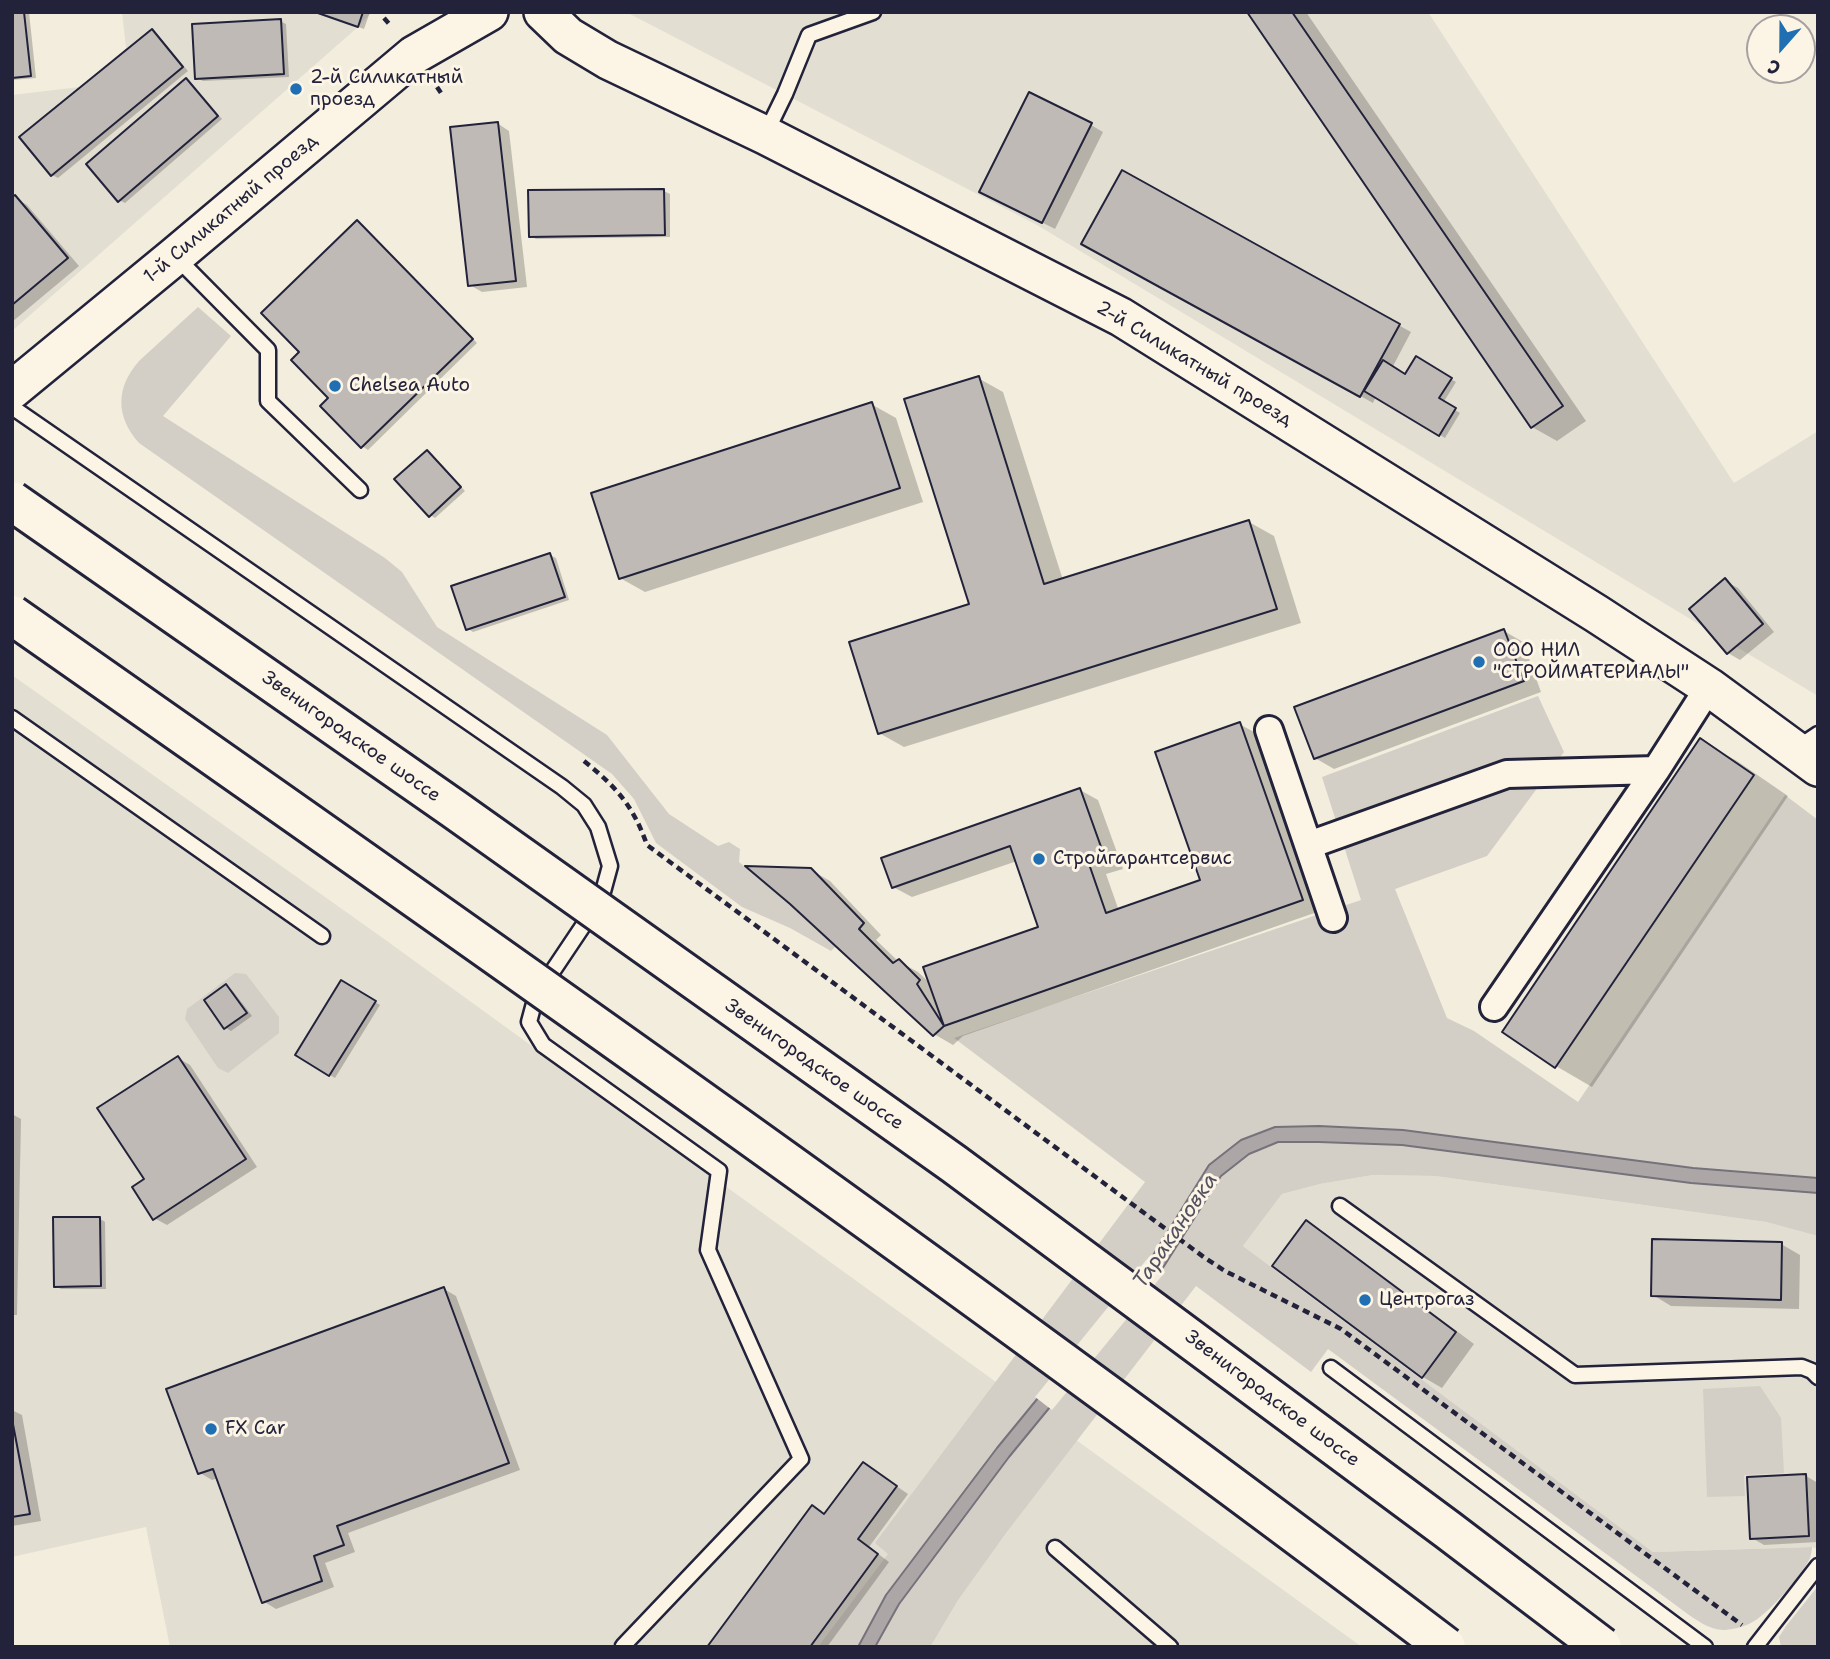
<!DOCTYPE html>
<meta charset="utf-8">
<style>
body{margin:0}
#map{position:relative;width:1830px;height:1659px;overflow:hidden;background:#f3edde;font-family:"Shantell Sans",sans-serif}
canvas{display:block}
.frame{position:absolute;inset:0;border:14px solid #22223b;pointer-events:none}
.north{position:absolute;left:1746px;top:14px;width:70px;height:70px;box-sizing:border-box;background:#fcf5e5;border:2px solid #a5a1a1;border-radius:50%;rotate:201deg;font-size:19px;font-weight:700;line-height:28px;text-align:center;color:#22223b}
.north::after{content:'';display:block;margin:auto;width:24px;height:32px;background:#1f6fb2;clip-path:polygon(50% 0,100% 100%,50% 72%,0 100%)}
</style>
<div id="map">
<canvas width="1830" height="1659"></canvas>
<div class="frame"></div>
<div class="north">С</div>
</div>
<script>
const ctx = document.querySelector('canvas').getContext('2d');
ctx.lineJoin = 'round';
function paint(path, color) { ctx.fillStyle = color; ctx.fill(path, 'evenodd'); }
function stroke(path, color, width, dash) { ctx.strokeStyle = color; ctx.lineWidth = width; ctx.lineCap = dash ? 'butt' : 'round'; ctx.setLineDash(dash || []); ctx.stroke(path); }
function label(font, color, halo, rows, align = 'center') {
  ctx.font = font + ' "Shantell Sans",sans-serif'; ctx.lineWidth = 6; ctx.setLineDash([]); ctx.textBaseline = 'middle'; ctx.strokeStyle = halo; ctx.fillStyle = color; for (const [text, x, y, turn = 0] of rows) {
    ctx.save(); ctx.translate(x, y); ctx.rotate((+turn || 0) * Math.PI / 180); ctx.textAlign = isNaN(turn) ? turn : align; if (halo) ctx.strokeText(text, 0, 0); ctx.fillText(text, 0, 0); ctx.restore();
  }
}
paint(new Path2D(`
 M122,12H372L358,27L12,331V95L80,87L126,48Z
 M626,12H1428L1734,483L1818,431V696L1037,225Z
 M12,675L380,936L1362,1647H170L146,1527L12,1557Z
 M1373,1175L1435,1176L1766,1222L1818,1236V1549L1812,1547L1653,1552L1243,1246L1282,1194L1320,1184Z`), '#e3ded2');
paint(new Path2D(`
 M198,307L231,336L163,416L385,558L402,572L437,627L607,735L669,814L718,846L729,842L740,849L739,862L790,904L836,946L831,951L790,928L742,907L656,843L634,799L612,774L139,443C115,416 116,387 139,361Z
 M1538,696L1564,752L1487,856L1395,889L1447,1018L1474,1031L1578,1102L1785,795L1818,820V1236L1766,1222L1435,1176L1373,1175L1320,1184L1282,1194L1243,1246L1653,1552L1812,1547C1812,1550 1811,1555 1810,1558C1804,1573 1770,1611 1756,1620C1747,1626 1736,1629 1725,1630C1711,1631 1696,1620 1685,1612L1328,1349L1311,1372L1196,1286L1006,1533L958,1600L930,1647H818L888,1554L875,1543L1145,1182L954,1038L1361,900L1322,777Z
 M235,973L246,974L279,1017V1033L228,1073L218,1068L185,1019L187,1009Z
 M1760,1386L1781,1418L1784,1473L1744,1475L1745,1496L1707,1497L1703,1389Z
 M1818,1586V1647H1781L1779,1637L1786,1626Z`), '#d4cfc6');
const water = new Path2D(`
 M1319,1126L1403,1130L1693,1168L1818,1178V1193L1691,1183L1402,1145L1319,1142H1278L1249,1154L1221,1176L1159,1274L1009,1457L899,1604L875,1647H858L886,1595L997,1448L1147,1265L1209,1165L1241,1140L1275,1127Z`);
paint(water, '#aca7a6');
stroke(water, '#75727b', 2);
paint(new Path2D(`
 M1147,1259L1165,1272L1052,1410L1035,1397Z`), '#f3edde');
paint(new Path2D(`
 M12,12H29L36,78L12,80Z
 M317,12H370L364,29Z
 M1249,12H1306L1586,421L1557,441L1532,427Z
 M280,21L286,24L289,77L203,81L197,78Z
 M152,31L157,34L188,71L58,178L52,175Z
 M186,81L191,84L222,119L125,203L119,200Z
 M497,123L509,131L527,287L482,292L470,285Z
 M1091,125L1103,132L1055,229L994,198Z
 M1122,172L1411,332L1392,368L1406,376L1417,359L1456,382L1443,403L1460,413L1445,438L1376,396L1373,403L1083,243Z
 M664,191L670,194V237L536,239L530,236Z
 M15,198L27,205L79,266L12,322V200Z
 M357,222L363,225L477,343L368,450L362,446L302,352Z
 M978,378L1003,392L1063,580L1249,522L1274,536L1301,623L904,747L879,733L971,605Z
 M871,404L896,418L923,502L645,592L620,578Z
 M427,452L432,455L465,491L435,518L430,515Z
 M550,555L556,558L569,600L473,632L467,628Z
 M1725,581L1738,588L1774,632L1740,660L1728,653Z
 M1504,631L1523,642L1541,692L1334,769L1315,758Z
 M1239,724L1258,734L1320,911L963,1036L953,1045L934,1034L811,870L830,881L881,935L876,940L898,961L918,972L931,984L1041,928L1017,861L912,897L893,887L1080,790L1098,800L1123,869L1106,874L1119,911L1202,881Z
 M1701,741L1737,761L1788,796L1592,1087L1556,1066L1505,1031Z
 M342,982L380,1005L335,1078L297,1055Z
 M226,986L232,990L252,1016L231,1031L226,1028L206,1001Z
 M178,1058L190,1065L257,1167L167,1225L154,1218L147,1179Z
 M12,1114L21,1119L17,1315H12Z
 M99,1218L105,1222L106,1289H61L56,1286Z
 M1306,1223L1325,1233L1474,1344L1442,1388L1423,1377L1274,1266Z
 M1781,1244L1800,1255L1799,1309L1671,1306L1653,1295Z
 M444,1289L456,1296L520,1470L348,1533L355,1552L325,1563L334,1587L276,1609L263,1601L218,1478L212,1480L200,1473Z
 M12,1410L22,1415L41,1521L12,1526Z
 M864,1464L908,1494L869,1547L889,1562L827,1647H709L826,1515Z
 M1806,1476L1818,1483V1542L1764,1545L1752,1538Z`), '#0003');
const building = new Path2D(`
 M12,12H24L31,76L12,78Z
 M315,12H363L358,27Z
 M1247,12H1292L1563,406L1531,428Z
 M281,19L284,74L195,79L192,24Z
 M152,29L183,67L51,176L19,137Z
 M186,78L218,116L118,202L86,164Z
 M1029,92L1092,123L1042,223L979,192Z
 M498,122L516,281L468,286L450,127Z
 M1122,170L1400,324L1360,397L1081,244Z
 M664,189L665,235L529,237L528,190Z
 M15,195L68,258L12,305V197Z
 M357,220L473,339L361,448L320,406L328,398L291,360L299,352L261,313Z
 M1416,356L1452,378L1439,398L1456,408L1439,436L1364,391L1383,360L1405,374Z
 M979,376L1044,584L1249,520L1277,609L878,734L849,642L969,604L904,399Z
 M872,402L900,488L619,579L591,493Z
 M427,450L461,487L429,517L394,479Z
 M550,553L565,597L466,630L451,586Z
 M1725,578L1763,624L1727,654L1689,609Z
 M1504,629L1524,681L1314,759L1294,707Z
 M1240,722L1303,900L944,1026L923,967L1038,927L1010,846L892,888L881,858L1080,788L1105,858L1089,864L1106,913L1200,880L1155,752Z
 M1700,738L1754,775L1555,1068L1502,1032Z
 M745,866L811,868L864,923L859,929L893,963L899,959L920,980L917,984L944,1026L933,1036L790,904Z
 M341,980L376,1001L329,1076L295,1055Z
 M226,984L247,1013L224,1029L204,1000Z
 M178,1056L246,1159L153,1220L132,1187L144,1179L97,1108Z
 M53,1217H100L101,1286L54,1287Z
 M1306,1220L1456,1332L1422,1378L1272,1266Z
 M1652,1239L1782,1242L1781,1300L1651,1296Z
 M444,1287L509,1463L337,1526L344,1545L314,1556L322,1581L262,1603L213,1469L198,1474L166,1389Z
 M12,1419L30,1514L12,1517Z
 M863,1462L897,1486L858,1539L878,1554L810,1647H707L812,1505L824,1514Z
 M1806,1474L1809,1536L1750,1539L1747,1477Z`);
paint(building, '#bfbab6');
stroke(building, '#22223b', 2);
const lane = new Path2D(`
 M766,133L785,94L809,35L873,12
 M176,257L268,350V401L360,490
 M12,407L562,787L584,805L598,827L610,866L601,899L536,996L529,1022L543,1045L719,1171L708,1250L801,1459L623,1646
 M12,718L322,936
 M1797,748L1818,734
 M1340,1206L1575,1375L1802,1367L1812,1371L1818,1377
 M1331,1368L1705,1647
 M1055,1548L1170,1647
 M1755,1647L1818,1566`);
const street = new Path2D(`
 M1269,730L1333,918
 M1309,845L1507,774L1656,770
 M1494,1007L1656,770L1709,687`);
const secondary = new Path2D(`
 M543,12L568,36L608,60L765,135L1121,317L1597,614L1709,687L1818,767
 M12,390L175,256L414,55L489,12`);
stroke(lane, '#22223b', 19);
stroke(street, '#22223b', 32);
stroke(secondary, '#22223b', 42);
stroke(new Path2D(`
 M384,18L390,25
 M437,87L441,93
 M584,761C616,787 633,805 647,845L1205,1258L1225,1271L1341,1329L1742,1625`), '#22223b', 4.5, [7, 5]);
stroke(lane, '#fcf5e5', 14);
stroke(street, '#fcf5e5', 26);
stroke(secondary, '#fcf5e5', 37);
const primaryBridge = new Path2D(`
 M12,501L454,809L954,1164L1448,1530L1602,1647
 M12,615C495,953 976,1291 1446,1647`);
stroke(primaryBridge, '#22223b', 44, []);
stroke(primaryBridge, '#fcf5e5', 38);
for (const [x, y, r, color] of [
 [296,89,7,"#1f6fb2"],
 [335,386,7,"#1f6fb2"],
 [1479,662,7,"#1f6fb2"],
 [1039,859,7,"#1f6fb2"],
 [1365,1300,7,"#1f6fb2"],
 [211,1429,7,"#1f6fb2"]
]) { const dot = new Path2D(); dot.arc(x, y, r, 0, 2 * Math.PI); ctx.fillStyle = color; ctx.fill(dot); stroke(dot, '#fcf5e5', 2.5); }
label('19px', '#22223b', '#fcf5e5', [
 ["2-й Силикатный",310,78],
 ["проезд",310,100],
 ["Chelsea Auto",349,386],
 ["ООО НИЛ",1493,651],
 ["\"СТРОЙМАТЕРИАЛЫ\"",1493,673],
 ["Стройгарантсервис",1053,859],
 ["Центрогаз",1379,1300],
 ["FX Car",225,1429]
], 'left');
label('19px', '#22223b', '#fcf5e5', [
 ["1-й Силикатный проезд",231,209,-40],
 ["2-й Силикатный проезд",1194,364,31],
 ["Звенигородское шоссе",351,737,35],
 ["Звенигородское шоссе",814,1065,35],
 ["Звенигородское шоссе",1272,1399,37]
]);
label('italic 21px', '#525160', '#fcf5e5', [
 ["Таракановка",1176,1231,-56]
]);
</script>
